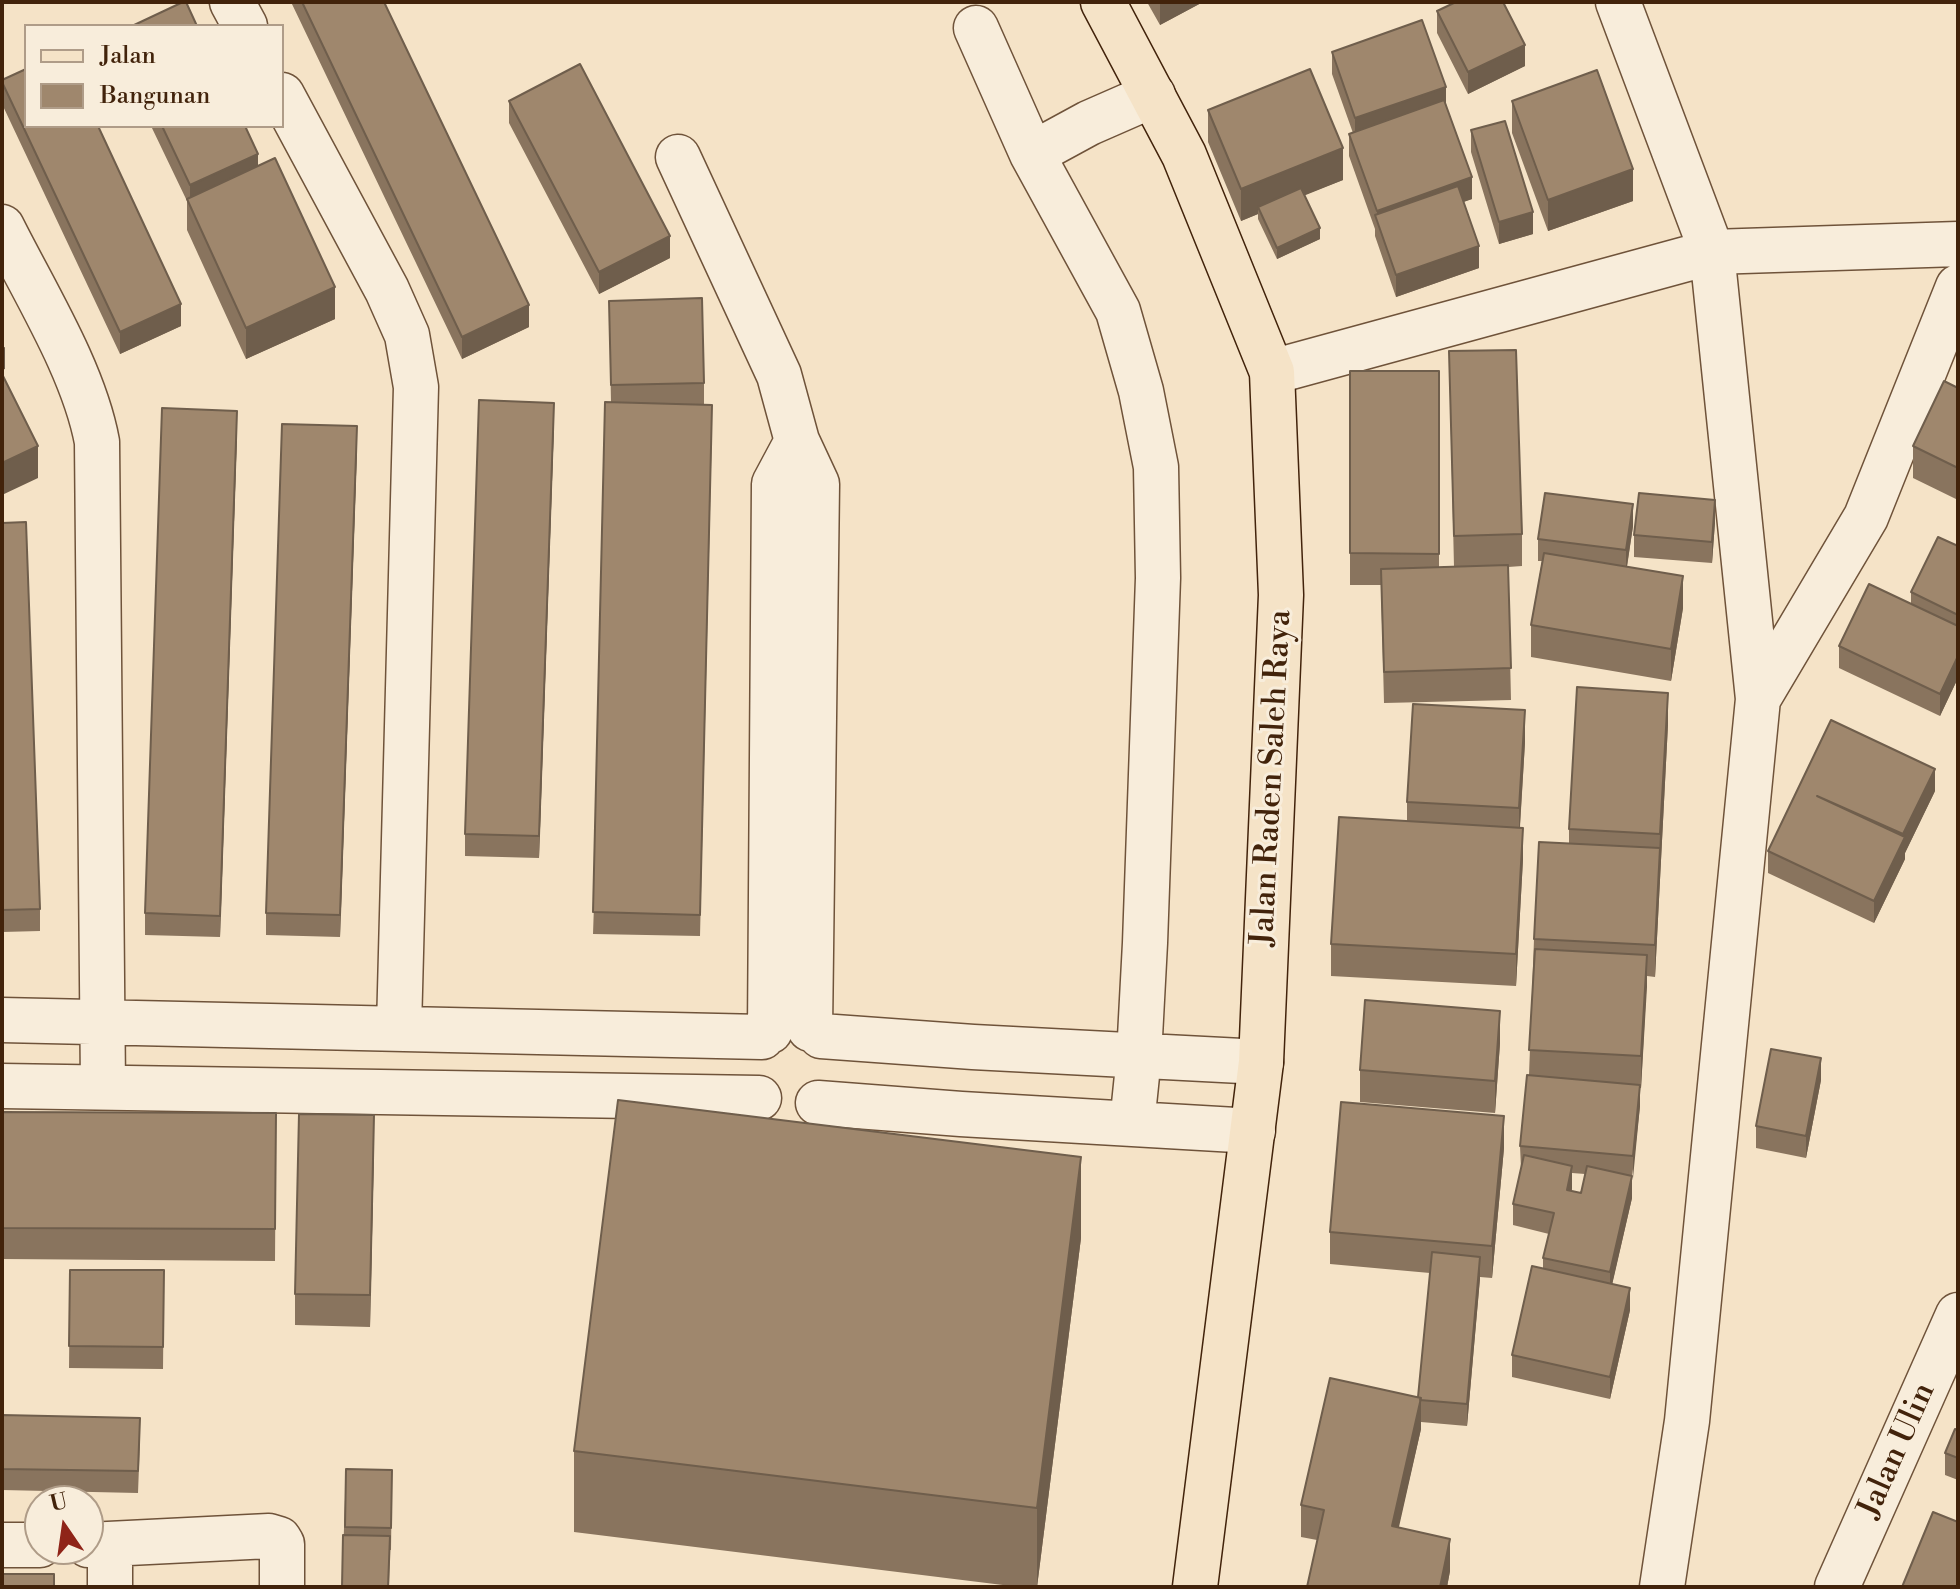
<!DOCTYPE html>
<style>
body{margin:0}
#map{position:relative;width:1960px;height:1589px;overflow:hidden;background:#f5e3c7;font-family:"Libre Bodoni",serif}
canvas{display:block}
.frame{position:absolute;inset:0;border:4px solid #42230b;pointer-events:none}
.legend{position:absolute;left:24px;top:24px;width:260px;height:104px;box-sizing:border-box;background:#f8eddb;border:2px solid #af9c88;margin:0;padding:10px 14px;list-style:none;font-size:24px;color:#42230b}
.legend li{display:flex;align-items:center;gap:16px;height:40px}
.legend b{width:40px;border:2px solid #af9c88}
.north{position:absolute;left:24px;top:1485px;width:80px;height:80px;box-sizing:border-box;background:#f8eddb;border:2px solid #af9c88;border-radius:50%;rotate:347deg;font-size:22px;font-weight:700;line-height:32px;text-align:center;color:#42230b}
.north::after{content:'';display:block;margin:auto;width:28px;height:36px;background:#8f2418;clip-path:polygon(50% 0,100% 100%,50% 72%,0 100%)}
</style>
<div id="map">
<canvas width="1960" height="1589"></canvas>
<div class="frame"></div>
<ul class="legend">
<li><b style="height:10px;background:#f5e3c7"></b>Jalan</li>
<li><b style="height:22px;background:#9f876d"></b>Bangunan</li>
</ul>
<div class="north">U</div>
</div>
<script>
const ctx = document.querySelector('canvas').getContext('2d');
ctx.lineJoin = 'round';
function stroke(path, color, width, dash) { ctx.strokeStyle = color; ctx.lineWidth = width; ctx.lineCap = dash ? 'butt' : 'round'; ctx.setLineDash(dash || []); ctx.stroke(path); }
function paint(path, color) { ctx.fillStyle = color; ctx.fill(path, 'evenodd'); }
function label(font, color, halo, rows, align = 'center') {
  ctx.font = font + ' "Libre Bodoni",serif'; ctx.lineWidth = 6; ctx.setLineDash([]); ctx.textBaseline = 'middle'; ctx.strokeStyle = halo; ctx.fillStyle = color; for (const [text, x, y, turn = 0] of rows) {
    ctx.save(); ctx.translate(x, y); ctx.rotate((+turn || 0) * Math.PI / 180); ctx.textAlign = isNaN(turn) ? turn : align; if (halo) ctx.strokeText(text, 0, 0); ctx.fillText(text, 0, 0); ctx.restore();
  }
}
const minor = new Path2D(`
 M232,2L245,26
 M1618,2L1712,252L1758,699L1687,1421L1662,1587
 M976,28L1032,154L1118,311L1141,391L1156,467L1158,578L1145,943L1139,1056L1132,1124
 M282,95L387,290L407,335L416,387L399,1028
 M1032,154L1089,123L1153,95
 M678,157L779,375L797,441L817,484L810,1029
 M2,227C35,293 84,371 97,442L103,1086
 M1272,372L1712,252L1958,244
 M1758,699L1866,517L1958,287
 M2,1020L762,1037
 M770,1031L774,484L797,441
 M821,1036L973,1047L1261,1062
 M2,1086L759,1098
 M818,1103L961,1114L1253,1131
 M2,1545H40
 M88,1545L269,1536L279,1539L282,1544V1587
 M110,1587V1545
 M1837,1587L1958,1315`);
const major = new Path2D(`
 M1103,2L1184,155L1272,372L1281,595L1261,1062L1195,1587`);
stroke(minor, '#6f533a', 47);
stroke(major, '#42230b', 47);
stroke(minor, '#f8eddb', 44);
stroke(major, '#f5e3c7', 44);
paint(new Path2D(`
 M291,2H384L529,327L462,359Z
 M1147,2H1203L1160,25Z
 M1437,11L1525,66L1468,94L1437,33Z
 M1332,52L1446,104L1472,199L1463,202L1479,268L1396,297L1375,236V229L1349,156V134L1353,133L1332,74Z
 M2,80L181,326L120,354L2,104Z
 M509,101L670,258L599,294L509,123Z
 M1512,101L1633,201L1548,231L1512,133Z
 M1208,110L1343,180L1304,195L1320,239L1277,259L1258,219V214L1241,221L1208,142Z
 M151,126H245L258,166L335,319L246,359L187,230V201Z
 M1471,130L1533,234L1499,244L1471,152Z
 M609,301L704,383V404L712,427L700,936L593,934L611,402Z
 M1449,351L1522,534V566L1508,567L1511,700L1384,703L1381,585H1350V371H1439V568L1454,567Z
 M1958,388V500L1913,478V446Z
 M554,424L539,858L465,856V834Z
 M237,433L220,937L145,935V913Z
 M357,448L340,937L266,935V913Z
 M1715,522L1712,563L1634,557V535Z
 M2,523L40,909V931L2,932Z
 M1633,526L1627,567L1683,608L1671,681L1531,657V625L1542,561H1538V539Z
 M1958,546V678L1940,716L1839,668V646L1911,604V592Z
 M1668,724L1655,977L1647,976L1641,1088H1640V1106L1632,1178V1198L1612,1284L1630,1310L1610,1399L1512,1377V1355L1543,1269V1258L1549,1234L1513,1225V1204L1521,1168L1520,1146L1529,1075L1534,939L1569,843V829ZM1572,1173L1585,1174L1581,1193L1572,1191Z
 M1525,742L1520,827L1523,859L1516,986L1331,976V944L1407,821V802Z
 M1935,791L1905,853V859L1874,923L1768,873V851Z
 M1958,845V873L1956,872V850Z
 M1500,1043L1495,1113L1360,1102V1070Z
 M1821,1080L1806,1158L1756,1148V1126Z
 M2,1112L276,1113L275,1261L2,1259Z
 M374,1147L370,1327L295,1325V1294Z
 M1504,1148L1492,1278L1480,1277L1467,1426L1421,1422V1429L1398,1528L1450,1571L1447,1587H1307L1317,1540L1301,1537V1505L1418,1397L1430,1273L1330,1264V1232Z
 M1081,1238L1037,1587H1019L574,1532V1451Z
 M70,1270H164L163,1369L69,1368Z
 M2,1415L140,1440L138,1493L2,1490Z
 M1958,1430V1480L1945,1475V1453Z
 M346,1469L392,1470L391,1550H390L389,1587H342Z`), '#89745e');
paint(new Path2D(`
 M1163,2H1203L1160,25V3Z
 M1525,45V66L1468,94V72Z
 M1446,87V109L1355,140V118Z
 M1343,148V180L1261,213L1258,207V214L1241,221V189Z
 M258,154V175L190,207V185Z
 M1633,169V201L1548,231V200Z
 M1472,177V199L1381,231L1377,219V211Z
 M1533,212V234L1499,244V222Z
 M1320,228V239L1277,259V248Z
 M670,236V258L599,294V272Z
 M1479,246V268L1396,297V275Z
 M335,287V319L246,359V328Z
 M181,304V326L120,354V332Z
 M529,305V327L462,359V337Z
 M5,347V369L2,370V348Z
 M554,403V424L539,858V836Z
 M237,411V433L220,937V916Z
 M357,426V448L340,937V915Z
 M38,446V478L2,495V463Z
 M1715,500V522L1712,563V542Z
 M1633,504V526L1626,572V550Z
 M1683,576V608L1671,681V649Z
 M1958,656V678L1940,716V694Z
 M1668,693V724L1655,977V945L1660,834Z
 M1525,710V742L1519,840V808Z
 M1935,769V791L1905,853V859L1874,923V901L1903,840V834Z
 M1523,828V859L1516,986V954Z
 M1647,955V987L1641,1088V1056Z
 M1500,1011V1043L1495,1113V1081Z
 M1821,1058V1080L1806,1158V1136Z
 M1640,1085V1106L1633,1178V1156Z
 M374,1115V1147L370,1327V1295Z
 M1504,1116V1148L1492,1278V1246Z
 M1081,1157V1238L1037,1587V1508Z
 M1572,1166V1188L1567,1212V1190Z
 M1632,1176V1198L1610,1294V1272Z
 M1480,1257V1279L1467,1426V1404Z
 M1630,1288V1310L1610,1399V1377Z
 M1421,1398V1429L1392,1558V1526Z
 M1450,1539V1571L1447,1587H1440Z`), '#6f5e4c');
const building = new Path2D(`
 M183,2H186L197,26H132Z
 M302,2H384L529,305L462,337Z
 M1456,2H1503L1525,45L1468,72L1437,11Z
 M1422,20L1446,87L1355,118L1332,52Z
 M580,64L670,236L599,272L509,101Z
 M26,69V126H98L181,304L120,332L2,82V80Z
 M1310,69L1343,148L1241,189L1208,110Z
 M1597,70L1633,169L1548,200L1512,101Z
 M1444,100L1472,177L1377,211L1349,134Z
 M1505,121L1533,212L1499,222L1471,130Z
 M162,126H245L258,154L190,185Z
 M275,158L335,287L246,328L187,199Z
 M1458,186L1479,246L1396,275L1375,215Z
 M1301,188L1320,228L1277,248L1258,207Z
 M702,298L704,383L611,385L609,301Z
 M1516,350L1522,534L1454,536L1449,351Z
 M1350,371H1439V554L1350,553Z
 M2,374L38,446L2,463Z
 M1944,381L1958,388V468L1913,446Z
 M479,400L554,403L539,836L465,834Z
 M605,402L712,405L700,915L593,912Z
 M162,408L237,411L220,916L145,913Z
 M282,424L357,426L340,915L266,913Z
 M1545,493L1633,504L1626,550L1538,539Z
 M1639,493L1715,500L1712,542L1634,535Z
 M26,522L40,909L2,910V523Z
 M1938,537L1958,546V615L1911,592Z
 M1544,553L1683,576L1671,649L1531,625Z
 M1508,565L1511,668L1384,672L1381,569Z
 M1869,584L1958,626V656L1940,694L1839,646Z
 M1577,687L1668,693L1660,834L1569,829Z
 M1413,704L1525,710L1519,808L1407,802Z
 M1831,720L1935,769L1903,834L1817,796L1905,837L1874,901L1768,851Z
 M1339,817L1523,828L1516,954L1331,944Z
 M1539,842L1660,848L1655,945L1534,939Z
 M1535,949L1647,955L1641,1056L1529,1050Z
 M1365,1000L1500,1011L1495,1081L1360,1070Z
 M1771,1049L1821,1058L1806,1136L1756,1126Z
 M1527,1075L1640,1085L1633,1156L1520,1146Z
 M618,1100L1081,1157L1037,1508L574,1451Z
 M1341,1102L1504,1116L1492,1246L1330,1232Z
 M2,1112L276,1113L275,1229L2,1228Z
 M299,1114L374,1115L370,1295L295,1294Z
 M1524,1155L1572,1166L1567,1190L1581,1193L1587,1166L1632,1176L1610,1272L1543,1258L1554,1213L1513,1204Z
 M1432,1252L1480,1257L1467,1404L1420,1400L1421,1398L1418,1397Z
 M1532,1266L1630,1288L1610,1377L1512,1355Z
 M70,1270H164L163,1347L69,1346Z
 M1330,1378L1421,1398L1392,1526L1450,1539L1440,1587H1307L1324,1510L1301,1505Z
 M2,1415L140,1418L138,1471L2,1469Z
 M1955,1429L1958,1430V1458L1945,1453Z
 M346,1469L392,1470L391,1528L345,1527Z
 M1933,1512L1958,1522V1587H1902Z
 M343,1535L390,1536L388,1587H342Z
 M2,1574H54V1587H2Z`);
paint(building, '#9f876d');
stroke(building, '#6f5e4c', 2);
label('32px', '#42230b', '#f8eddb', [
 ["Jalan Raden Saleh Raya",1273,778,-87],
 ["Jalan Ulin",1898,1451,-66]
]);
</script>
